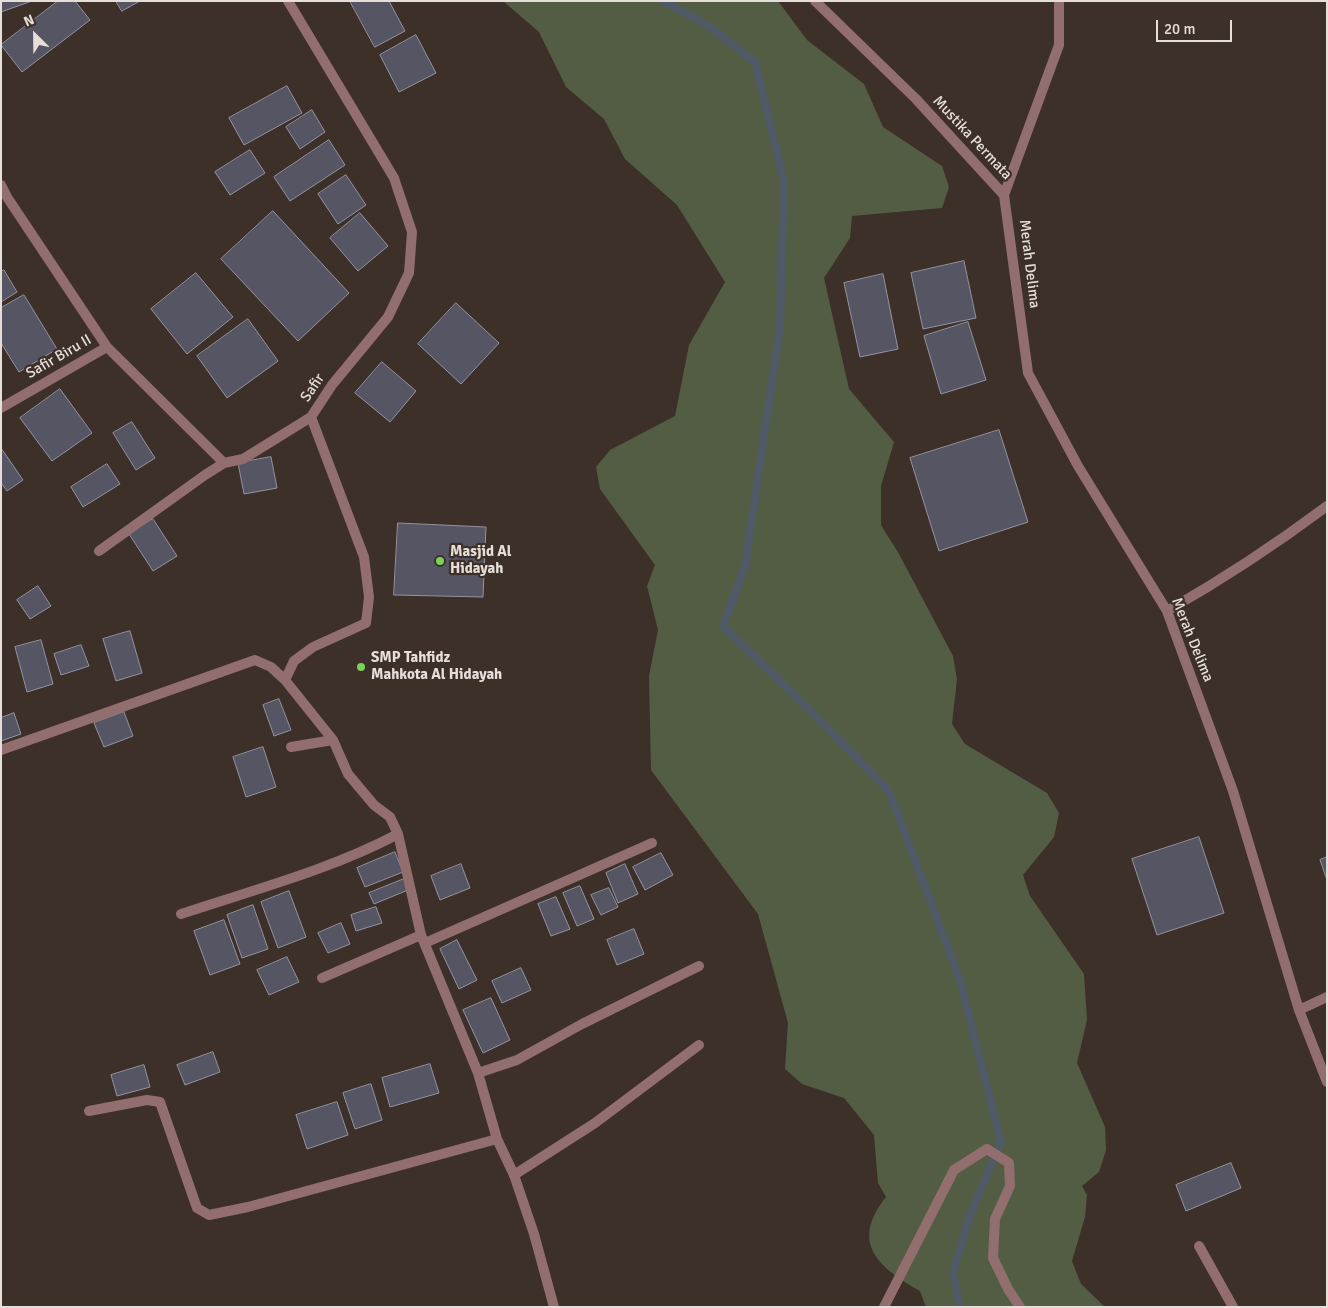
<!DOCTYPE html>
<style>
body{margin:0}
#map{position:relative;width:1328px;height:1308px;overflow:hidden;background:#3d3029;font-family:Signika,sans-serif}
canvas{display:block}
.frame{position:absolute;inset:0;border:2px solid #e6ded9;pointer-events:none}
.north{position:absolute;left:10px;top:10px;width:50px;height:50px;-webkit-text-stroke:4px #3d3029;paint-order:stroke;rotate:337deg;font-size:14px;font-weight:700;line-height:20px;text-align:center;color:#e6ded9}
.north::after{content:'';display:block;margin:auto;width:18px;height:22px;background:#e6ded9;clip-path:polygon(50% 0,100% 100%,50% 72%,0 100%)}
.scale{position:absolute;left:1156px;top:20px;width:76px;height:22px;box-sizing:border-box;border:2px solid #e6ded9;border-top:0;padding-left:6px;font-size:15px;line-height:18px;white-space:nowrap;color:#e6ded9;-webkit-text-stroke:4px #3d3029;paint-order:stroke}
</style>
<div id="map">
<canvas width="1328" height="1308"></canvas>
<div class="frame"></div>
<div class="north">N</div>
<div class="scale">20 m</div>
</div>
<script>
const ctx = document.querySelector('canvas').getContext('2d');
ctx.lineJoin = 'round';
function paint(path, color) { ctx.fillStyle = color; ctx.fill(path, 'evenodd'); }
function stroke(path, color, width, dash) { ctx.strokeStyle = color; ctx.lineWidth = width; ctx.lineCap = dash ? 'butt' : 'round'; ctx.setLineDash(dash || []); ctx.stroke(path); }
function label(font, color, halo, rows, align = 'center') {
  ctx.font = font + ' Signika,sans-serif'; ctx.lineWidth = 4.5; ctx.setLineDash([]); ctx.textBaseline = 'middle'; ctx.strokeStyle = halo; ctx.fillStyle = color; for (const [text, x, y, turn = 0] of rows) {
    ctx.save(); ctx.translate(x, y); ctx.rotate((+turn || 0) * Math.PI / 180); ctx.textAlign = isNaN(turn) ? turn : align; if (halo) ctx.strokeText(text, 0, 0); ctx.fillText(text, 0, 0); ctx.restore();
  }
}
paint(new Path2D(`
 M503,1H778L807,40L864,84L883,127L942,166L949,187L942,208L852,216L850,238L824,278L849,389L894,442L881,486V525L899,554L953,656L957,679L952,724L965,744L1047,793L1059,813L1054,837L1023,875L1030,896L1084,974L1087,1020L1077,1063L1105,1127L1106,1150L1099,1172L1082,1186L1087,1195L1085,1217L1072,1261L1081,1284L1105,1307H926L920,1291C879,1268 849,1243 886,1197L878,1183L874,1135L844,1098L802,1084L785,1069L788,1023L758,914L651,770L649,676L658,630L647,586L655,565L600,489L596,467L610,450L675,416L689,345L725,282L677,205L625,159L604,119L566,87L539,32Z`), '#535d43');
stroke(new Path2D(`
 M663,1L709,26L755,62L784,181L780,327L745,566L723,626L802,702L889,791L960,980L1001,1142L971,1212L953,1272L960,1307`), '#505a66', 8);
const building = new Path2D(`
 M1,1H32L1,12Z
 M58,1H75L90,20L22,72L1,45Z
 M116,1H140L122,11Z
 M350,1H389L405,31L375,47Z
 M416,35L436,73L399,92L380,55Z
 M287,86L302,113L244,145L229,118Z
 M312,110L325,132L300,149L286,127Z
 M329,140L345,165L290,201L274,177Z
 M250,150L265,173L230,195L215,172Z
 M346,175L366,205L338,224L318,194Z
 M273,211L349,293L298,341L221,259Z
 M360,213L388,246L358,271L330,238Z
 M964,261L976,318L923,329L911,273Z
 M4,270L17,292L1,302V272Z
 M196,273L233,317L187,354L151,309Z
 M883,274L898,349L860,357L844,283Z
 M24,295L57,349L19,372L1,343V308Z
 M456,303L499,343L461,384L418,344Z
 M248,319L278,361L227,398L197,356Z
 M968,322L986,380L941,394L924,336Z
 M382,362L416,391L390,422L355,393Z
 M60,389L92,433L52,461L20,418Z
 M132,422L155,458L136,470L113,433Z
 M999,430L1028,522L939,551L910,458Z
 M1,448L23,480L7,491L1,483Z
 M271,457L277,488L244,494L238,463Z
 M107,464L120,484L83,507L71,487Z
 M153,519L177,556L153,571L129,534Z
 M398,523L486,527L483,597L394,595Z
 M38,586L51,606L30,619L17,600Z
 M130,631L142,673L116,681L103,639Z
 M41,640L53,684L27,692L15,647Z
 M81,645L89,666L61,675L54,654Z
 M279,699L291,730L274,736L263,705Z
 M124,712L133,736L104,747L94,723Z
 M14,713L21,734L1,741V718Z
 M263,747L276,787L246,797L233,757Z
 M1199,837L1224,913L1157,935L1132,859Z
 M395,852L403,872L365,887L357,868Z
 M661,853L673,875L645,890L633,867Z
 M1327,857V880L1320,860Z
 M461,864L470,888L440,900L431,876Z
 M625,864L638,894L618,903L606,873Z
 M404,879L408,890L374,904L369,893Z
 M580,886L594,919L577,926L563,893Z
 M609,888L618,907L601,915L591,895Z
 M289,891L306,937L278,948L261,902Z
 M556,897L570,929L551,936L538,904Z
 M253,905L268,949L242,958L227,915Z
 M376,907L382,923L356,931L351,915Z
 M224,920L240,964L210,975L194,931Z
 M341,923L350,944L328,953L318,933Z
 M634,929L644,954L617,965L607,940Z
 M457,940L477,980L459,989L440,949Z
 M287,957L299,982L269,995L257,970Z
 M521,968L531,990L502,1003L492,981Z
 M491,998L510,1040L483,1053L463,1010Z
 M213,1052L220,1072L185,1085L177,1065Z
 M430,1064L439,1093L390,1107L382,1078Z
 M144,1065L150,1087L117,1096L111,1075Z
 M371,1084L382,1120L355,1129L343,1093Z
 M337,1102L348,1135L307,1149L296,1115Z
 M1231,1163L1241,1188L1186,1211L1176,1185Z`);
paint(building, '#555563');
stroke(building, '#9393a2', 1);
stroke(new Path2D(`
 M514,1175L595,1123L699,1045`), '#926e6f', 10);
stroke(new Path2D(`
 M815,1L916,99L1004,195
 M1059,1V45L1004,195L1028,373L1078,466L1167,611L1233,791L1299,1010L1327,1082
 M1,185L7,197L107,347L224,463
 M1,408L107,347
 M99,551L205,475L224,463L243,459L311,417L332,385L388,317L409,273L412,232L394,178L288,1
 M1167,611C1223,579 1275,545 1327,506
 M285,680L294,661L313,647L366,623L369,597L364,557L311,417
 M291,747L333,740
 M1,750L255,660L271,667L285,680L333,740L348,774L374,805L390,817L398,834L421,935L478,1073L497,1139L514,1175L534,1234L554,1307
 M181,914C253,890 330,870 398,834
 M425,943L652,843
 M322,978L421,935
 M1299,1010L1327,997
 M478,1073L517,1060L582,1024L699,966
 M89,1111L147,1100L160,1102L197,1208L209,1215L248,1207L497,1139
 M1199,1246L1233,1307
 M884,1307L954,1170L987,1149L1009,1163L1010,1186L995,1219L993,1258L1008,1289L1020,1307`), '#926e6f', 10);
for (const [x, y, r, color] of [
 [440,561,5,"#79d157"],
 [361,667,5,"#79d157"]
]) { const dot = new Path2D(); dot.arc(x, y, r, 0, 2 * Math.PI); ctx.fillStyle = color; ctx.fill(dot); stroke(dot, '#3d3029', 2); }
label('15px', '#e6ded9', '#3d3029', [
 ["Mustika Permata",972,138,47],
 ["Merah Delima",1029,264,83],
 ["Safir Biru II",59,357,-30],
 ["Safir",313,388,-56],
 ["Merah Delima",1192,640,68]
]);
label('bold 15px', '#e6ded9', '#3d3029', [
 ["Masjid Al",450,552],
 ["Hidayah",450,569],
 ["SMP Tahfidz",371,658],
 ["Mahkota Al Hidayah",371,675]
], 'left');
</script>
